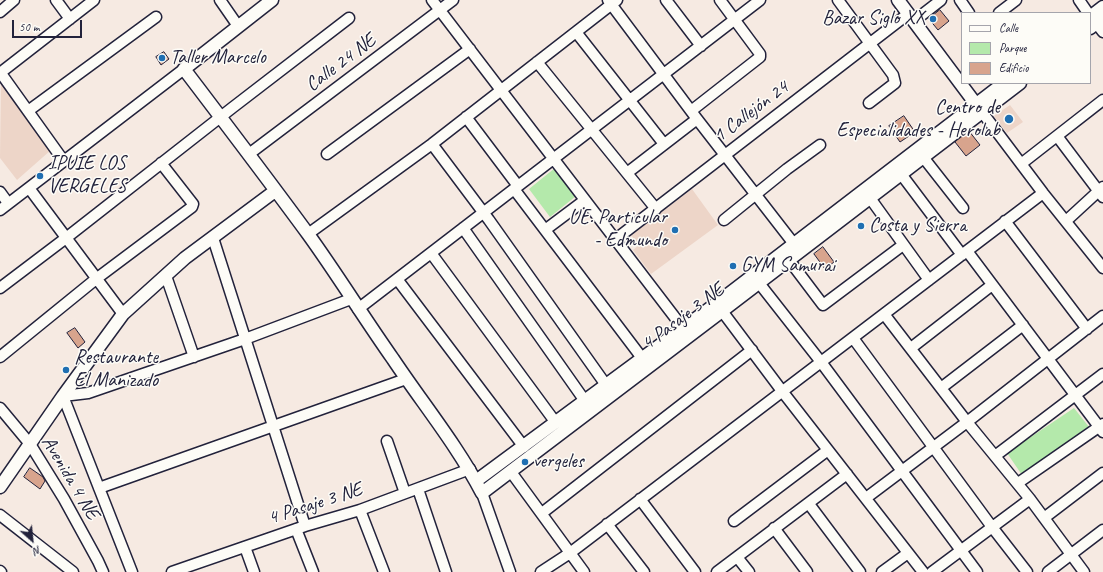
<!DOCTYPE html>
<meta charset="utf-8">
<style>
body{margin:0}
#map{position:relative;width:1103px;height:572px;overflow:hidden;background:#f6eae2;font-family:Caveat,sans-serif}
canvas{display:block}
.legend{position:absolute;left:961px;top:12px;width:130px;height:72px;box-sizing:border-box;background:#fdfcf7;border:1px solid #a5a5ac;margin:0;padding:5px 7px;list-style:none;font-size:12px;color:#22223b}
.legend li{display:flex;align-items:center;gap:8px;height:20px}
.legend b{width:20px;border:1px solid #a5a5ac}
.north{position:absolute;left:12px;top:520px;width:40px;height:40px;-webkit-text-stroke:3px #fdfcf7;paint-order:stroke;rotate:153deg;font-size:11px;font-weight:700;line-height:16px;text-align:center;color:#22223b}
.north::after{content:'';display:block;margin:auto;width:14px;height:18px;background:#22223b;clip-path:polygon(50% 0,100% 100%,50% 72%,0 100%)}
.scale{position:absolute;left:12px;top:20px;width:70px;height:18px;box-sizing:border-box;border:2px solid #22223b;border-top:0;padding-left:5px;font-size:12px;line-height:14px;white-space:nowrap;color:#22223b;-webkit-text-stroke:3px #fdfcf7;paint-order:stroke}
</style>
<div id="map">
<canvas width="1103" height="572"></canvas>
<ul class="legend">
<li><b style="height:5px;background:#fdfcf7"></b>Calle</li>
<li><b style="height:11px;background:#b4e9ab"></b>Parque</li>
<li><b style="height:11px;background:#d8a48d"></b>Edificio</li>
</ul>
<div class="north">N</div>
<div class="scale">50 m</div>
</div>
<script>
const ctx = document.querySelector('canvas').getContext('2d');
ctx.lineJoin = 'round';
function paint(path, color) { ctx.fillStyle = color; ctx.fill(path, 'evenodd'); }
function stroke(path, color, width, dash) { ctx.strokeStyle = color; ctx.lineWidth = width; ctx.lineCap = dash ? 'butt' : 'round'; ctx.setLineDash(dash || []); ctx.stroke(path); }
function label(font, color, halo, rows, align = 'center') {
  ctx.font = font + ' Caveat,sans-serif'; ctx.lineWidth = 3; ctx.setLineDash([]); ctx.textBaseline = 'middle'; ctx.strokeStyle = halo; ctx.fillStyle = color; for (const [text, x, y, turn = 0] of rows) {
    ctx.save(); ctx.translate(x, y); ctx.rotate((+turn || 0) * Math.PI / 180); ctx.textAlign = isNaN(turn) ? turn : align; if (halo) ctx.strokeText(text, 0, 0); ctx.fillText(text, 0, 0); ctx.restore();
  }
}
paint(new Path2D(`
 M1,82L51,150L17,180L0,158Z
 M1010,105L1023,122L1007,133L994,116Z
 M692,189L718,225L651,274L633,250L639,245L631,235Z`), '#edd5c8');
paint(new Path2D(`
 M555,168L576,196L550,217L529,189Z
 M1074,408L1089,427L1022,475L1007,453Z`), '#b4e9ab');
const building = new Path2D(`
 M940,10L949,21L938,30L929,19Z
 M164,52L169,59L161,65L156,57Z
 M904,116L915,132L900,142L889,126Z
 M969,131L980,145L966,156L955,142Z
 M823,247L834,262L825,269L814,254Z
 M75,328L85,342L78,348L67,333Z
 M30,468L43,477L45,481L40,489L24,477Z`);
paint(building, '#d8a48d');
stroke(building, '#22223b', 1);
const minor = new Path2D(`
 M56,0L70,19
 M220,0L238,26
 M432,0L683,328
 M608,0L697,119L794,244
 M666,0L701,46
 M838,0L893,75L895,83L869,103
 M960,0L969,13
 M1079,0L1088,13
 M0,12L14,0
 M999,13L1016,0
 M914,21L941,0
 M1096,23L1103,32
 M576,32L664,144
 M537,62L656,209
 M0,72L63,160
 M0,73L94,0
 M28,111L156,17
 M691,111L760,57V54L720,0
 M982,112L1043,193L1103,268
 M466,117L518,186
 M1057,136L1103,197
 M432,144L489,220L606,385
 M249,154L453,0
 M327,154L470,49
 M923,157L963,208
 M1021,164L1103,100
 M627,173L697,119
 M901,174L962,255
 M29,188L123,314
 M514,189L642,358
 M0,192L8,203
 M870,198L929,280
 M0,210L184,69
 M724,220L787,169L820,145
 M1005,221L1087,329
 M1066,221L1103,187
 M463,228L585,401
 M545,230L585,200
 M308,234L432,144L617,0
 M213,238L305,526
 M616,239L908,14
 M967,251L1103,432
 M431,253L556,423
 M789,260L823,305L903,245
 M166,276L194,357
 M397,279L524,447
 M759,283L821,362L977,572
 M0,288L66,238L232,108L349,18
 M358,309L760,0
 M722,311L782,391L923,572
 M884,314L967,422L1030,499L1084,572
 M853,338L992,527L1027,572
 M911,348L992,285
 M0,357L96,279L192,207L193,204L161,163
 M941,388L1023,325
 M0,408L30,444L64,499L98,561L103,572
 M387,441L405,493
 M995,456L1103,374
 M511,472L584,572
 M1018,483L1103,424
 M99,488L406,379
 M418,489L446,572
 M482,493L510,572
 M866,498L967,422L1103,316
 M640,499L695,572
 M809,504L860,572
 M360,510L384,572
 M542,513L752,350
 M0,515L73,572
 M1044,518L1103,473
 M734,521L828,450
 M607,524L644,572
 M774,528L807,572
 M296,529L313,572
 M245,547L254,572
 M737,557L749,572
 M0,571L1,572
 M132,572L63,396L88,393L245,339L351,299
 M172,572L305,526L360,510L470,469
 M541,572L570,553L1043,193
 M717,572L847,474
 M882,572L908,553
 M932,572L1030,499
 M1048,572L1103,530`);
const tertiary = new Path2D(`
 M272,0L184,69C225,123 267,178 308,234C337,274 364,318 393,359C423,404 457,445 482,493L722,311L1020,83
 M898,0L981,111
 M1090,17L1103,7
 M1090,28L1103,18
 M476,481L717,303L1004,83
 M0,487L63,396L123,314L185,258L275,191`);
stroke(minor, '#22223b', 13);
stroke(tertiary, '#22223b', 15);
stroke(minor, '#fdfcf7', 10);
stroke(tertiary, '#fdfcf7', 12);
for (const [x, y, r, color] of [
 [933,19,4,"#1f6fb2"],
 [162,58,4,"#1f6fb2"],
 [1009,119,5,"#1f6fb2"],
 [40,176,4,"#1f6fb2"],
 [861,226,4,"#1f6fb2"],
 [675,230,4,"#1f6fb2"],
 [733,266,4,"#1f6fb2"],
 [66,370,4,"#1f6fb2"],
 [525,462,4,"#1f6fb2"]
]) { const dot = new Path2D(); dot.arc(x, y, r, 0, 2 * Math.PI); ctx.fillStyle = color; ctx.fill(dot); stroke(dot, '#fdfcf7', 1.5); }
label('20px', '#22223b', '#fdfcf7', [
 ["Bazar Siglo XX",925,19,"right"],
 ["Taller Marcelo",170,58],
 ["Centro de",1000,108,"right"],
 ["Especialidades - Herolab",1000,131,"right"],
 ["IPUIE LOS",48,164],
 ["VERGELES",48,187],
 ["UE. Particular",667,218,"right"],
 ["- Edmundo",667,241,"right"],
 ["Costa y Sierra",869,226],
 ["GYM Samurai",741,266],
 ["Restaurante",74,358],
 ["El Manizado",74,381],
 ["vergeles",533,462]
], 'left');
label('20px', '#22223b', '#fdfcf7', [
 ["Calle 24 NE",341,63,-37],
 ["1 Callejón 24",751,112,-37],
 ["4 Pasaje 3 NE",683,317,-37],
 ["Avenida 4 NE",70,478,59],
 ["4 Pasaje 3 NE",315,504,-18]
]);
</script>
